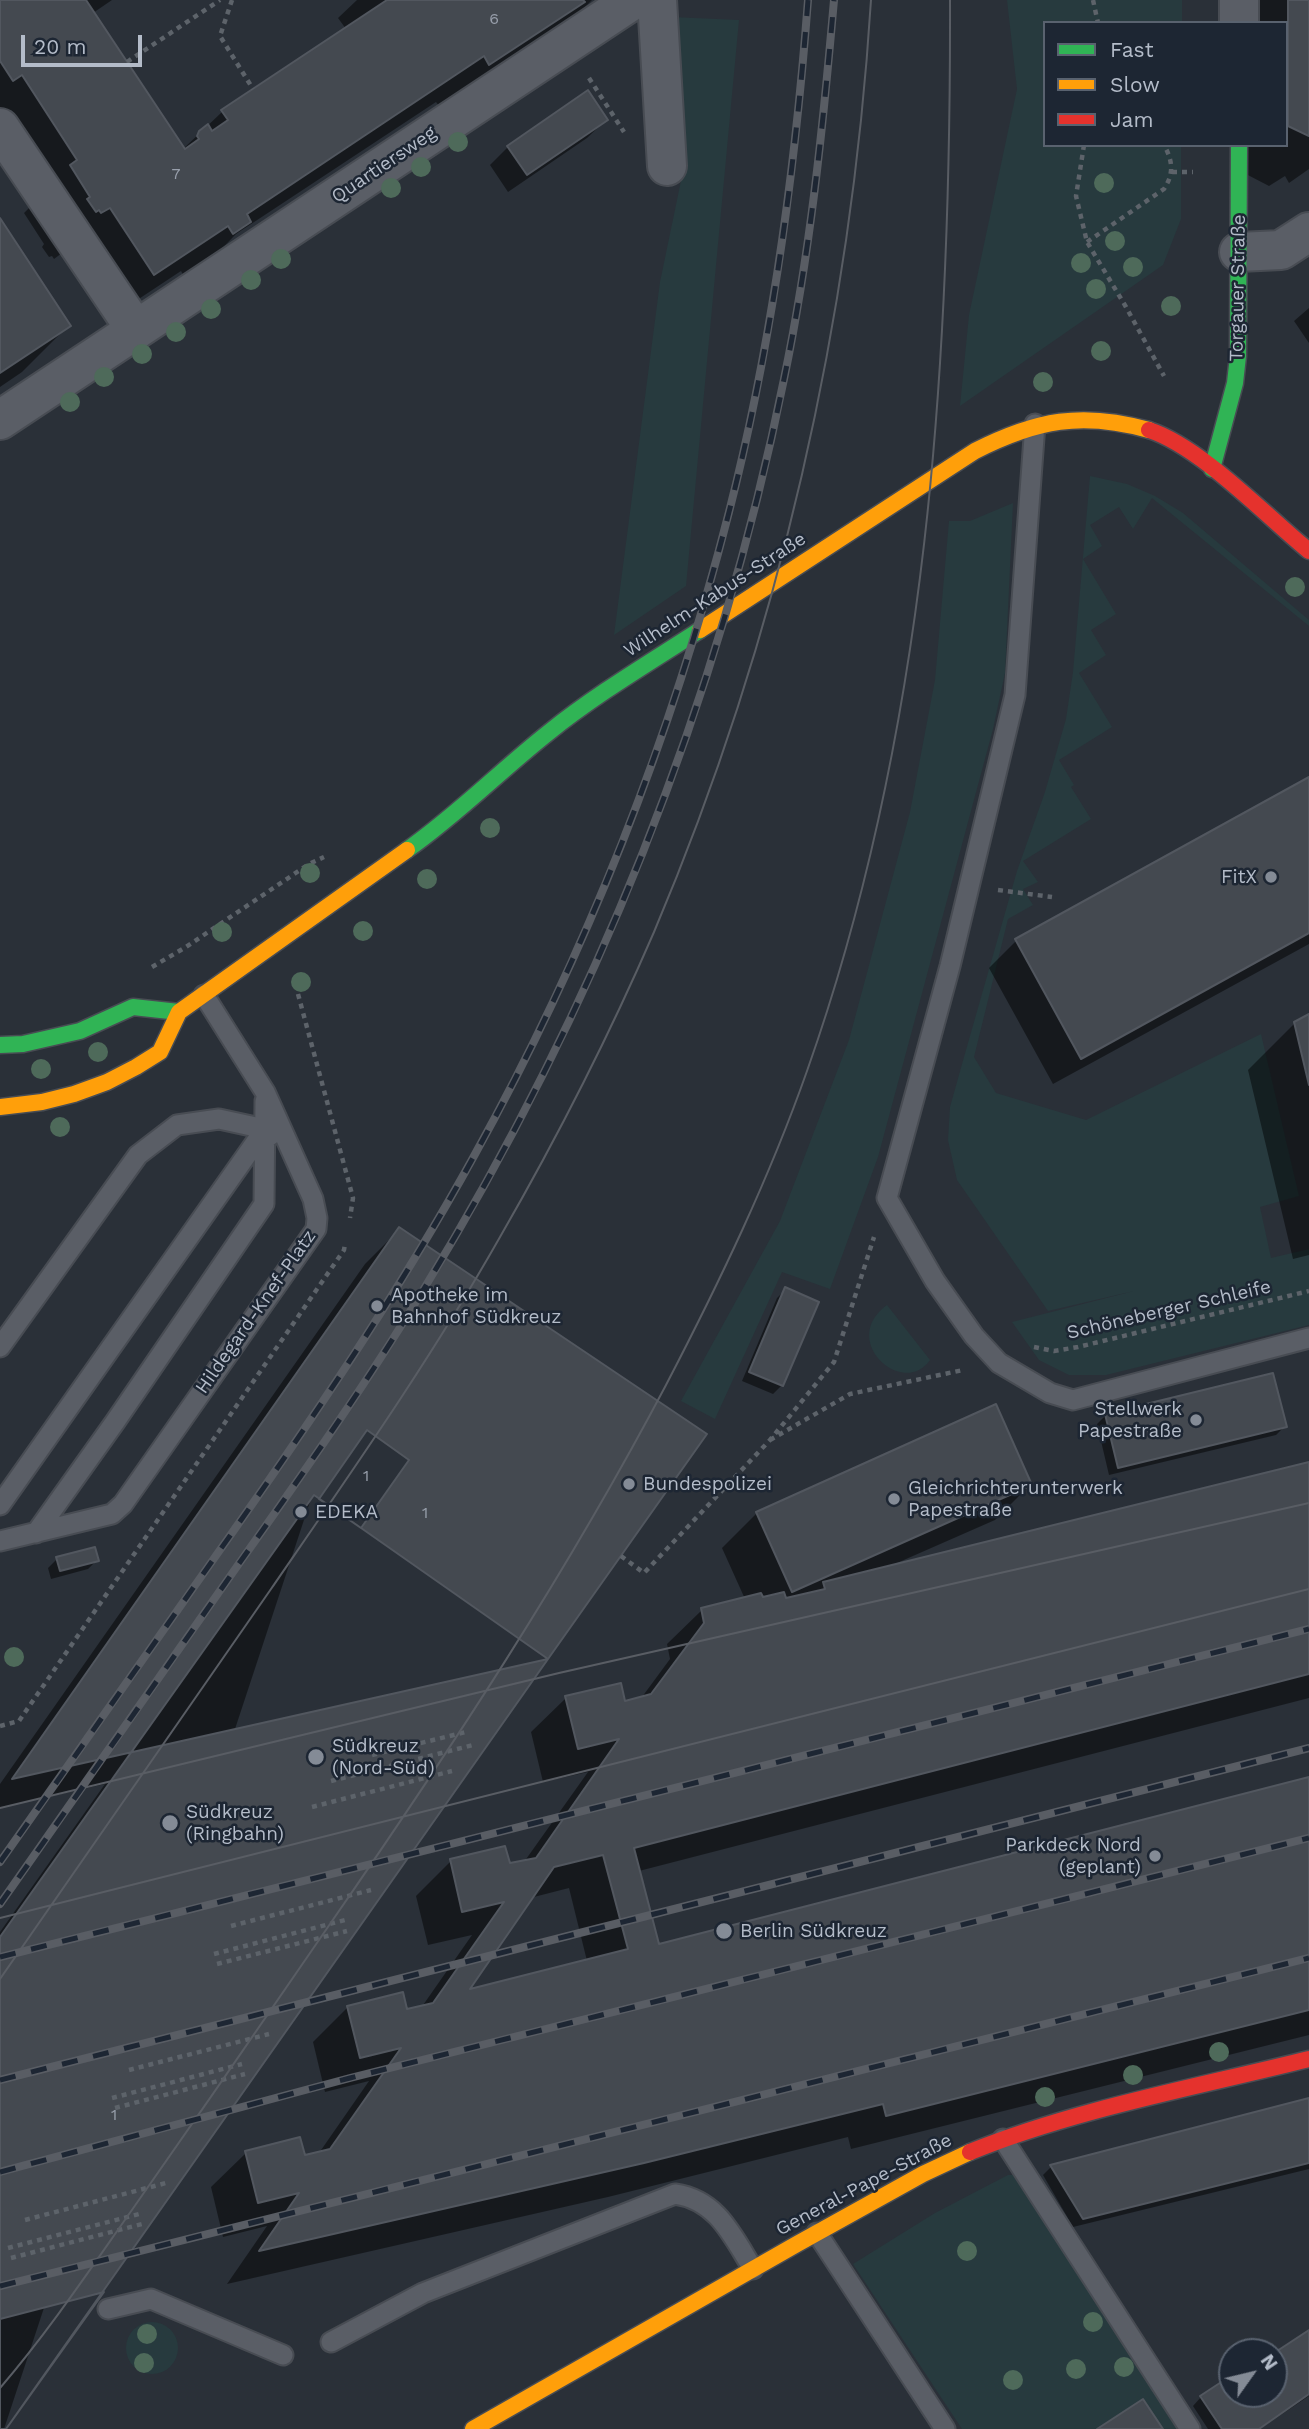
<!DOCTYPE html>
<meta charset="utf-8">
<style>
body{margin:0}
#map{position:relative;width:1309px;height:2429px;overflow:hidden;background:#2a3038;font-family:"Work Sans",sans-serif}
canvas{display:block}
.legend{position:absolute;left:1043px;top:21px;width:245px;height:126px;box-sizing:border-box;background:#1d2633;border:2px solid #59626f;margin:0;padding:9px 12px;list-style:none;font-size:21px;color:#b4bcc9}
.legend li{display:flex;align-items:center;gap:14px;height:35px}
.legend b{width:35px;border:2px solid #59626f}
.north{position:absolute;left:1218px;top:2338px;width:70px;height:70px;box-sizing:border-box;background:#1d2633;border:2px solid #59626f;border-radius:50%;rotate:56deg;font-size:19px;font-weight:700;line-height:28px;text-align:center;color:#b4bcc9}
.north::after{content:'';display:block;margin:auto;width:24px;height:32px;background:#848b96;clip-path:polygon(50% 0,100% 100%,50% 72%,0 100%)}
.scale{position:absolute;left:21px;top:35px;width:121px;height:32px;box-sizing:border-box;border:4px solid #b4bcc9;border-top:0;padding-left:9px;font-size:21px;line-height:24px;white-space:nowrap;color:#b4bcc9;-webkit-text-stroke:5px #1d2633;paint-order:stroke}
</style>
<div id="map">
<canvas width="1309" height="2429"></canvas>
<ul class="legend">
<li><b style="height:9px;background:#30b455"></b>Fast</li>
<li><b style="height:9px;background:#ff9f0a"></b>Slow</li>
<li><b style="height:9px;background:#e5322d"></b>Jam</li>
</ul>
<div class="north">N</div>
<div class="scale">20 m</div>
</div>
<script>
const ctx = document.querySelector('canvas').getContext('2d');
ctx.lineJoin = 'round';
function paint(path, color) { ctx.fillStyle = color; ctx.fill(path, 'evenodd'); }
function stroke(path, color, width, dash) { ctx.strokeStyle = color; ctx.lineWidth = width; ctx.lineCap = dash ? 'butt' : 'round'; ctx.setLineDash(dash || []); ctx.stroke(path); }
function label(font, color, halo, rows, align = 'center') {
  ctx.font = font + ' "Work Sans",sans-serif'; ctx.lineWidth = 5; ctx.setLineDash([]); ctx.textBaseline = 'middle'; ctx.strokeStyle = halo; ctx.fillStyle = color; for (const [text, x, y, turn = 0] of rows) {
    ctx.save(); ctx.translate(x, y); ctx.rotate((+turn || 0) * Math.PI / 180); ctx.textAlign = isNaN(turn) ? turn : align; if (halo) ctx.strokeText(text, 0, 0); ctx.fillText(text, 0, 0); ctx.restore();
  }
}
paint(new Path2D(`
 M1007,0H1182V23H1045V145H1181V219L1163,265L960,406L969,315L1017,89Z
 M672,17L739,20L686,586L614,635L660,282L683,171Z
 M1090,476L1127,484L1155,496L1183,513L1309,620V626L1152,498L1133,529L1119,507L1090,525L1102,546L1083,559L1116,614L1091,630L1106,655L1079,673L1112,727L1059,760L1074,785L1071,787L1091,819L1023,861L1038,882L1023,889L1033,905L1008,919L974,1057L996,1093L1086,1120L1261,1034L1299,1196L1260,1207L1271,1258L1309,1249V1325L1106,1375H1069L1039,1360L1012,1322L1134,1291L1048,1311L957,1180L948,1140L950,1107L964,1057L1017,871L1045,792L1066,719L1073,672Z
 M1013,503L1005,673L993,729L878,1157L830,1289L782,1272L715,1419L681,1401L780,1221L849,1040L910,812L935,680L949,521H970Z
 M887,1305L930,1360C903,1399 838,1340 887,1305Z
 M1008,2175H1013L1183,2429H962L853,2264L935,2213Z
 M126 2348a26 26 0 1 1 52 0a26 26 0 1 1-52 0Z`), '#273a3e');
paint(new Path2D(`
 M0,0H112L93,13L183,149L222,112L346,29L338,18L357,0H592L562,30L442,110L436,102L236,234L203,268L186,280L181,271L107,320L62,253L54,259L52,256L49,257L42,247L44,244L24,213L31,206L0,159Z
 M1243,0H1309V169L1289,183L1285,176L1269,186L1242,172V145H1286V23H1243Z
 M606,120L587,138L508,192L490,165L508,147Z
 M0,221L69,325L22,372L0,387Z
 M1309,308V343L1294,321Z
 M1309,779V944L1053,1084L989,968L1016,941Z
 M1309,1016V1255L1293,1259L1248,1070L1295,1023Z
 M400,1229L4,2429H0V1932L105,1784L0,1808V1784L365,1264Z
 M786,1289L782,1385L773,1394L742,1381L777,1298Z
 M1106,1415L1285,1426L1276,1435L1109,1475L1097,1424Z
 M1309,1464V1698L639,1871L658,1947L1309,1779V2035L851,2149L848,2137L608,2197L227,2284L267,2226L223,2237L211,2187L246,2153L304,2157L319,2153L369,2081L325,2092L313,2042L348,2007L405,2011L421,2008L472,1935L428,1945L416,1896L451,1861L509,1865L524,1862L588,1772L543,1782L531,1732L566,1698L624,1703L642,1697L670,1659L667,1644L702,1610L745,1599L722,1548L757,1513L1030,1485L995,1520L897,1563V1565ZM569,1888L587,1961L465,1992L530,1898Z
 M57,1559L97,1560L88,1569L51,1579L48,1568Z
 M1309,2100V2169L1073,2227L1043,2175L1051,2167Z
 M1309,2332V2396L1260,2429H1208L1193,2406L1201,2397L1232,2377V2394H1274V2355Z`), '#0007');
const building = new Path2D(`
 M0,0H86L185,149L199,139L197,136L199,131L208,124L212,131L228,120L221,110L387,0H583L585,2L489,65L484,56L247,214L251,222L233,234L228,226L154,275L110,208L101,213L99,210L96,212L87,199L90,197L70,165L77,160L22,75L13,81L0,61Z
 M1288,0H1309V136L1288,126Z
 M588,90L608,120L527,175L507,146Z
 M0,218L71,326L0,373Z
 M1309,777V933L1081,1059L1015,939Z
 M1309,1014V1085L1294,1022Z
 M399,1227L707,1434L548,1659L12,1779Z
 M785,1287L819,1302L783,1386L749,1372Z
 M1273,1373L1287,1427L1118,1468L1105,1414Z
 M996,1404L1032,1485L792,1592L756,1512Z
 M367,1430L409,1460L361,1528L319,1499Z
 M1309,1462V1674L634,1848L659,1944L1309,1777V2010L886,2116L883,2104L644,2163L259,2251L299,2193L258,2203L245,2151L300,2137L305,2155L330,2149L401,2048L360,2058L347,2006L403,1992L407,2009L433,2003L504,1902L462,1912L450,1859L505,1846L510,1863L536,1858L619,1739L578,1749L565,1696L621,1683L625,1701L651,1694L704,1623L701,1608L761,1593L763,1597L784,1592L786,1598L825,1589L823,1582ZM603,1855L628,1949L470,1989L554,1867Z
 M314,1495L548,1659L6,2429H0V1937Z
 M95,1547L99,1561L60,1571L56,1557Z
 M1309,2098V2163L1083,2219L1050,2165Z
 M104,2292L6,2429H0V2319Z
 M1309,2330V2394L1259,2429H1222L1200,2396L1232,2375V2394H1274V2353Z
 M1143,2399L1163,2429H1097Z`);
paint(building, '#444950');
stroke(building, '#52575f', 2);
const lane = new Path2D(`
 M1035,424L1015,695L950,966L887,1198L935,1281L974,1336L999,1363L1050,1393L1073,1400L1309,1338
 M0,1347L138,1155L177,1125L219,1119L265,1129L271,1135
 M0,1505L265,1129
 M36,1533L115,1422L264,1204L265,1101
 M0,1541L112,1514L123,1504L316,1229L317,1218L313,1199L265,1092L204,995
 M1003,2139L1190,2429
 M817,2233L945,2429
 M108,2309L151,2299L283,2355
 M331,2342L423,2293L675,2194C717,2200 732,2235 753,2269`);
const street = new Path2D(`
 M657,0L667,166
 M1239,23V0
 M0,128L136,330
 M1239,252L1281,250L1309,232
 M0,420L633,0`);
const fast = new Path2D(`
 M1212,469L1235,383L1238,356L1239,145
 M407,850C457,815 500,771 548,733C595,695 649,663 700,630
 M0,1045L23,1044L80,1031L133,1007L179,1012`);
const slow = new Path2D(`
 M700,630L975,451C1036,420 1082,411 1149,430
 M0,1107L42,1102L74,1094L107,1082L136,1067L160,1052L179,1012L407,850
 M473,2429L797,2244L923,2174L970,2152`);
const jam = new Path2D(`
 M1149,430C1201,447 1265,515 1309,551
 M970,2152C1076,2109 1197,2087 1309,2059`);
stroke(lane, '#484c53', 23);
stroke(street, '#484c53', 42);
stroke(fast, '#484c53', 19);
stroke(slow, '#484c53', 19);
stroke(jam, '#484c53', 19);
stroke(new Path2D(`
 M232,0L220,36L253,89
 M1093,0L1098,23
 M127,62L220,0
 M589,78L624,132
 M1084,145L1076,196L1087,242L1126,307L1164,376
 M1172,172H1193
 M1087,242L1164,189C1174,174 1173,161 1164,145
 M998,890L1052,897
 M152,967L186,947L309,864L324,857
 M298,994L353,1198L350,1218
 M1034,1347L1054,1351L1078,1347L1309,1291
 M770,1440L850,1394L963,1370
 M621,1556L644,1573L770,1440L834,1362L874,1237
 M0,1726L19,1721L344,1250L345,1244
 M372,1755L466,1732
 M331,1781L473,1745
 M312,1807L452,1771
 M231,1926L371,1890
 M214,1954L345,1920
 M217,1964L347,1931
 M129,2070L269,2034
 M112,2098L242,2064
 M115,2108L245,2074
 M25,2220L166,2183
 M8,2248L139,2214
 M11,2258L142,2224`), '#5d636a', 4.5, [5, 5]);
stroke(lane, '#5a5e66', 19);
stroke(street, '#5a5e66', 38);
stroke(fast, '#30b455', 16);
stroke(slow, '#ff9f0a', 16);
stroke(jam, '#e5322d', 16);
stroke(new Path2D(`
 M0,1808L559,1673L1309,1503
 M0,1918L1309,1589
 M0,1979C90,1849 181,1719 271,1589C350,1474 431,1359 500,1237C557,1138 609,1036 654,932C779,637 851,319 871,0
 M0,2388C49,2331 91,2268 134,2207C200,2113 265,2019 330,1924C451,1749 567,1573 666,1385C719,1283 769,1179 807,1071C928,729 951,360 950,0`), '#595d64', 2);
const rail = new Path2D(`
 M0,1862C72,1761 143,1659 215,1557C307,1427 397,1296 474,1156C586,954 672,736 729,512C772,344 795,172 808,0
 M0,1904C80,1791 159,1678 238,1565C301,1476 365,1386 422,1292C594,1011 719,703 784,379C810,254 823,127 834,0
 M0,1957L1309,1629
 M0,2080L1309,1748
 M0,2172L350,2078L1309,1838
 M0,2286L1309,1958`);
stroke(rail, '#595d64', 8);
stroke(rail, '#1d2633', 5, [16]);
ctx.fillStyle = '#4e6a5a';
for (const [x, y] of [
 [458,142],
 [421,167],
 [1104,183],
 [391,188],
 [1115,241],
 [281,259],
 [1081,263],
 [1133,267],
 [251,280],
 [1096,289],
 [1171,306],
 [211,309],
 [176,332],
 [1101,351],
 [142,354],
 [104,377],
 [1043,382],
 [70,402],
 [1295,587],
 [490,828],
 [310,873],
 [427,879],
 [363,931],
 [222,932],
 [301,982],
 [98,1052],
 [41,1069],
 [60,1127],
 [14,1657],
 [1219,2052],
 [1133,2075],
 [1045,2097],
 [967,2251],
 [1093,2322],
 [147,2334],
 [144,2363],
 [1124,2367],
 [1076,2369],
 [1013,2380]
]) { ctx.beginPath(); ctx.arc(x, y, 10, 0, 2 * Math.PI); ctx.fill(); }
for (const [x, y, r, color] of [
 [1271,877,7,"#848b96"],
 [377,1306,7,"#848b96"],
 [1196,1420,7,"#848b96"],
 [629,1484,7,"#848b96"],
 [894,1499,7,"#848b96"],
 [301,1512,7,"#848b96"],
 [316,1757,9,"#848b96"],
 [170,1823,9,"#848b96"],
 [1155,1856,7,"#848b96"],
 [724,1931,9,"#848b96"]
]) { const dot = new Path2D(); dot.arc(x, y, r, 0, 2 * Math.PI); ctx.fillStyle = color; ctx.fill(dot); stroke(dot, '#1d2633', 2.5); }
label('16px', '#989fab', null, [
 ["6",494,19],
 ["7",176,174],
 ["1",366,1476],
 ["1",425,1513],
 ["1",114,2115]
]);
label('19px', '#b4bcc9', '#1d2633', [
 ["Quartiersweg",384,165,-34],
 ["Torgauer Straße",1238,288,-89],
 ["Wilhelm-Kabus-Straße",715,595,-33],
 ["Schöneberger Schleife",1169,1310,-13],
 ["Hildegard-Knef-Platz",256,1312,-55],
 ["General-Pape-Straße",864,2185,-28]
]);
label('19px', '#b4bcc9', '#1d2633', [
 ["FitX",1257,877,"right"],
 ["Apotheke im",391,1295],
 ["Bahnhof Südkreuz",391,1317],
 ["Stellwerk",1182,1409,"right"],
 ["Papestraße",1182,1431,"right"],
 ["Bundespolizei",643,1484],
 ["Gleichrichterunterwerk",908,1488],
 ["Papestraße",908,1510],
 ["EDEKA",315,1512],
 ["Südkreuz",332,1746],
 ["(Nord-Süd)",332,1768],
 ["Südkreuz",186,1812],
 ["(Ringbahn)",186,1834],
 ["Parkdeck Nord",1141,1845,"right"],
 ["(geplant)",1141,1867,"right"],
 ["Berlin Südkreuz",740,1931]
], 'left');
</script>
